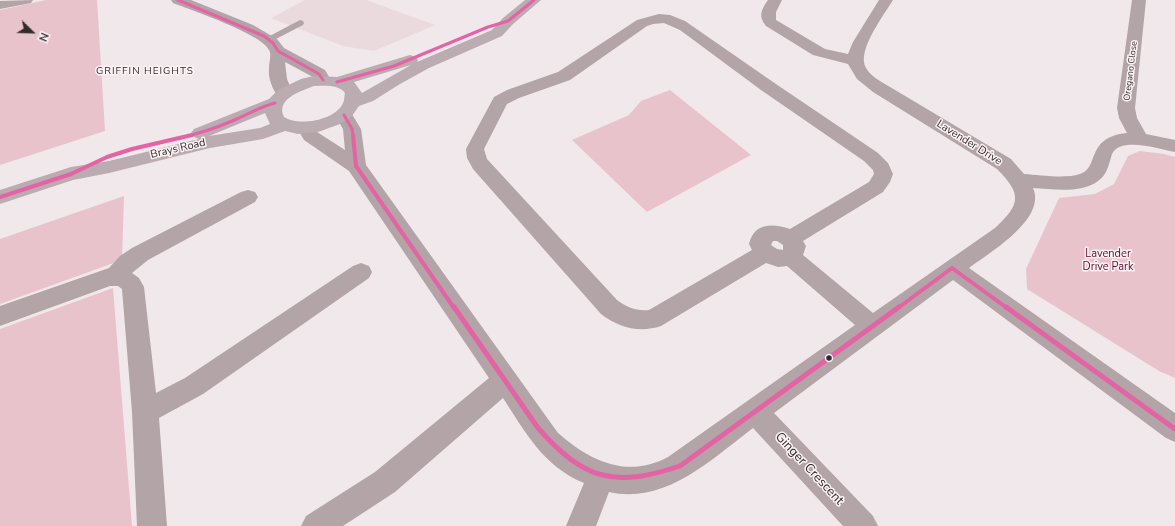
<!DOCTYPE html>
<style>
body{margin:0}
#map{position:relative;width:1175px;height:526px;overflow:hidden;background:#f0e8ea;font-family:"Nunito Sans",sans-serif}
canvas{display:block}
.north{position:absolute;left:12px;top:12px;width:40px;height:40px;-webkit-text-stroke:3px #fef3f5;paint-order:stroke;rotate:113deg;font-size:11px;font-weight:700;line-height:16px;text-align:center;color:#302b2c}
.north::after{content:'';display:block;margin:auto;width:14px;height:18px;background:#302b2c;clip-path:polygon(50% 0,100% 100%,50% 72%,0 100%)}
</style>
<div id="map">
<canvas width="1175" height="526"></canvas>
<div class="north">N</div>
</div>
<script>
const ctx = document.querySelector('canvas').getContext('2d');
ctx.lineJoin = 'round';
function paint(path, color) { ctx.fillStyle = color; ctx.fill(path, 'evenodd'); }
function stroke(path, color, width, dash) { ctx.strokeStyle = color; ctx.lineWidth = width; ctx.lineCap = dash ? 'butt' : 'round'; ctx.setLineDash(dash || []); ctx.stroke(path); }
function label(font, color, halo, rows, align = 'center') {
  ctx.font = font + ' "Nunito Sans",sans-serif'; ctx.lineWidth = 3; ctx.setLineDash([]); ctx.textBaseline = 'middle'; ctx.strokeStyle = halo; ctx.fillStyle = color; for (const [text, x, y, turn = 0] of rows) {
    ctx.save(); ctx.translate(x, y); ctx.rotate((+turn || 0) * Math.PI / 180); ctx.textAlign = isNaN(turn) ? turn : align; if (halo) ctx.strokeText(text, 0, 0); ctx.fillText(text, 0, 0); ctx.restore();
  }
}
paint(new Path2D(`
 M305,0H366L435,25L374,51L343,46L271,18Z`), '#eadadd');
paint(new Path2D(`
 M46,0H97L105,131L0,165V10Z
 M670,90L751,155L647,212L572,140L629,115L641,101Z
 M1140,151L1164,154L1175,157V378L1159,371L1027,289L1026,269L1059,198L1095,194L1114,184L1128,156Z
 M124,196L122,260L0,304V239Z
 M113,288L132,526H0V329Z`), '#e9c3cc');
paint(new Path2D(`
 M300,20L303,21L304,23L303,25L272,41H266L264,39Z`), '#b2a4a7');
paint(new Path2D(`
 M33,0L31,3L0,9V1Z
 M171,0H191L253,25L277,39L284,48L325,70L331,80L329,84L323,85L317,84L313,77L285,62L287,79L293,93L290,97L284,98L278,97C272,88 268,78 269,68C269,62 272,54 269,50C262,34 191,10 173,3Z
 M768,0H782L776,12V20L825,49L848,54L853,42L879,0H893C884,15 856,51 866,68C870,75 878,80 885,84L1011,159L1024,174C1040,175 1065,179 1080,174C1100,168 1085,137 1127,133L1119,118L1117,108L1132,0H1146L1135,108L1137,118L1146,134L1175,140V152C1160,149 1120,136 1112,154C1109,164 1107,175 1098,181C1081,194 1052,189 1033,188C1047,219 989,253 969,268L1175,413V442L1166,438L953,280L774,413L873,516L878,526H843L753,428C712,459 665,505 609,492L596,526H566L584,483C543,466 526,433 503,398L395,492L343,526H301L306,516L375,472L489,378L349,171L304,140L297,128L300,124L306,122L312,124L317,132L345,150L343,129L335,115L338,111L344,110L350,111L361,129L366,165L558,433C590,461 627,479 668,457L855,325L787,266L778,267L766,263L661,326C640,333 619,328 601,314L473,169L467,158L466,149L494,97L507,90L558,72L637,20L659,14L670,15L685,21L773,82L878,153L888,163L893,174L890,182L883,192L803,241L806,246L803,255L873,313L995,228C1021,204 1022,194 997,169L873,92L857,79L848,64L813,55L766,26C758,16 761,10 768,0ZM664,23L680,30L761,90L864,161L873,170L874,174L869,182L790,229C772,223 754,223 749,244L752,250L649,310C636,311 628,308 617,300L487,159L484,149L507,104L519,98L570,80L647,26L653,24ZM773,241H777L783,245V250L777,249L771,245Z
 M248,190L255,192L258,197L255,202L148,260L132,273L139,278L144,287L156,393L185,378L353,266L361,263L369,266L372,272L369,278L203,394L159,418L167,526H137L132,412L122,289L118,286H110L0,326V306L109,268L120,256L132,248L241,192Z`), '#b2a4a7');
paint(new Path2D(`
 M525,0H541L513,24L502,36L429,68L400,84L373,101L359,106L352,116L340,124L318,132L298,134L285,131L263,139L210,148L109,173L73,180L0,204V190L71,167L109,161L199,139L194,137L191,133L194,129L269,99L278,90L301,79L313,76L337,77L410,55L416,57L418,60L417,62L492,30L503,18ZM411,65L362,93L354,82ZM314,86C325,86 338,84 345,93C344,96 345,100 343,103C336,120 299,127 284,117C275,99 301,91 314,86ZM265,113L270,124L260,128L209,136Z`), '#baacb0');
stroke(new Path2D(`
 M178,0L264,36L273,43L278,51L319,74L323,80
 M337,82L394,66L488,27L508,21L534,0
 M344,115L352,129L353,136
 M188,136C203,132 218,127 232,121C247,115 259,107 275,103`), '#e463a4', 3);
stroke(new Path2D(`
 M353,135L356,166L454,308
 M0,197L71,174L107,157L132,149L192,135
 M952,268L1007,308
 M898,308L952,268`), '#e463a4', 4);
stroke(new Path2D(`
 M454,307L538,428C584,480 614,488 680,466L899,307
 M1006,307L1175,429`), '#e463a4', 5);
for (const [x, y, r, color] of [
 [829,358,3.5,"#302b2c"]
]) { const dot = new Path2D(); dot.arc(x, y, r, 0, 2 * Math.PI); ctx.fillStyle = color; ctx.fill(dot); stroke(dot, '#fef3f5', 1.5); }
label('9px', '#302b2c', '#fef3f5', [
 ["Oregano Close",1131,71,-83]
]);
ctx.letterSpacing = '1px';
label('10px', '#302b2c', '#fef3f5', [
 ["GRIFFIN HEIGHTS",145,72]
]);
ctx.letterSpacing = '0px';
label('11px', '#302b2c', '#fef3f5', [
 ["Lavender Drive",969,143,32],
 ["Brays Road",178,149,-13]
]);
label('11px', '#630a2e', '#fef3f5', [
 ["Lavender",1108,254],
 ["Drive Park",1108,267]
]);
label('13px', '#302b2c', '#fef3f5', [
 ["Ginger Crescent",809,469,47]
]);
</script>
